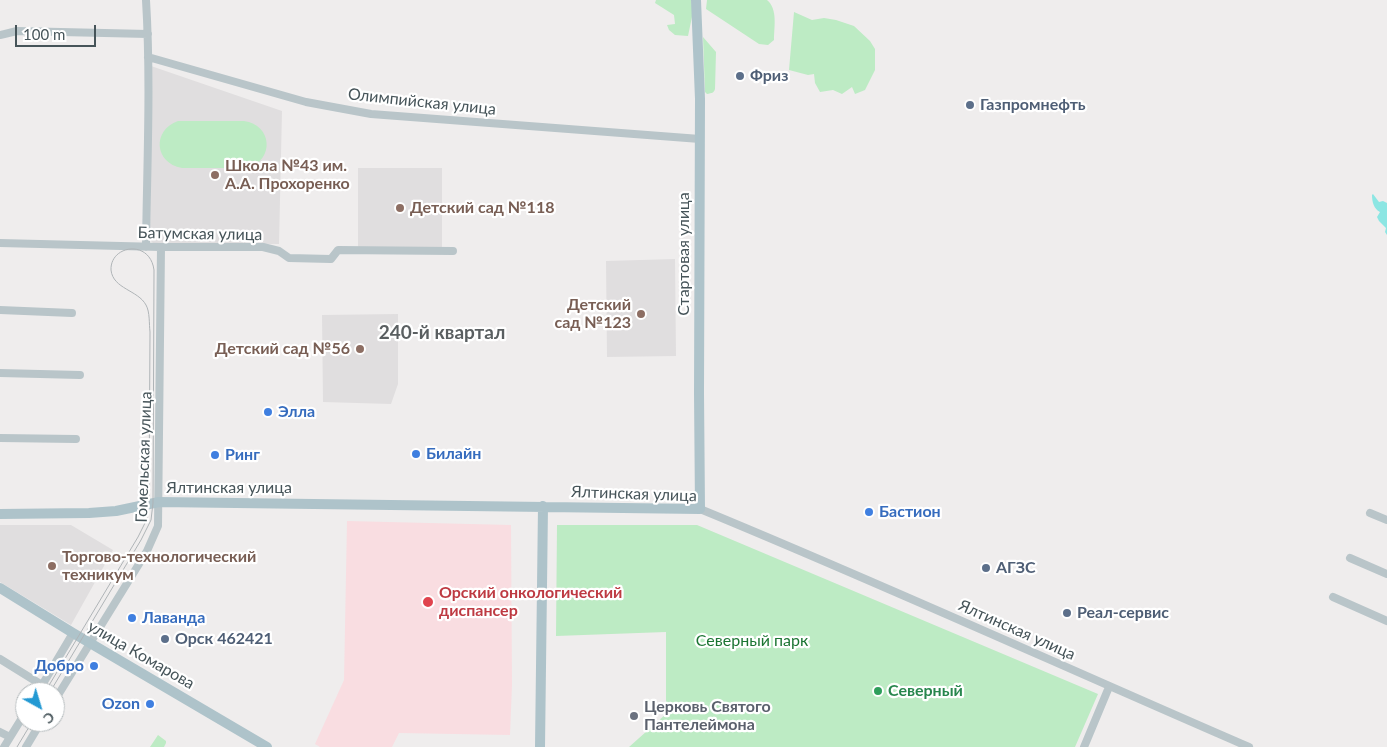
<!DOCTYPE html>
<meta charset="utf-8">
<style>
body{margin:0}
#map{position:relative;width:1387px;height:747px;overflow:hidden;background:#efeded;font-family:Lato,sans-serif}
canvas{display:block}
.north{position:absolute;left:15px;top:682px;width:50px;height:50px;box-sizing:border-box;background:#fff;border:1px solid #b5bbbd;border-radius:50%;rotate:141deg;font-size:14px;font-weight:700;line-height:20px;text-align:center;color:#465459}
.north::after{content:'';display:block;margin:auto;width:18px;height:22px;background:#2399d3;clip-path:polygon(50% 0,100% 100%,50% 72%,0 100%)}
.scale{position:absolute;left:15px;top:25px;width:81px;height:22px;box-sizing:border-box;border:2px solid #465459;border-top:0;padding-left:6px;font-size:15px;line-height:18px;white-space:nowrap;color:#465459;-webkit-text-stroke:4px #fff;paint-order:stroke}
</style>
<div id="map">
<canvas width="1387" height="747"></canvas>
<div class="north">С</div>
<div class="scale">100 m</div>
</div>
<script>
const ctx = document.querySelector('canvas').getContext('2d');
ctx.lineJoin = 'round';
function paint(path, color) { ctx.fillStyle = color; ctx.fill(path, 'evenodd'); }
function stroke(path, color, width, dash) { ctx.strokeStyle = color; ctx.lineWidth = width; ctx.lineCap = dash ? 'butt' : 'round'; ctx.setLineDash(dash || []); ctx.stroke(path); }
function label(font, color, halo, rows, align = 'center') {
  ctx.font = font + ' Lato,sans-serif'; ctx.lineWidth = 4.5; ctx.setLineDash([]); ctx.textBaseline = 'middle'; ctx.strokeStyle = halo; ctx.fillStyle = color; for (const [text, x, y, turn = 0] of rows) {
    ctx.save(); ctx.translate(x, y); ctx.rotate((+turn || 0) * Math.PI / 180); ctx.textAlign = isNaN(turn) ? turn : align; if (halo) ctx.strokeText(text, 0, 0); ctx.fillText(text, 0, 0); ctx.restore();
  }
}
paint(new Path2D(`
 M151,66L282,111L279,244L153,243L150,240Z
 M358,168H442V247H358Z
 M675,259L676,356L607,357L606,261Z
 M398,314V384L391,404L323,402L322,315Z
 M0,525H71L113,550L71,625L0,582Z`), '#e0dedf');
paint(new Path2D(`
 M347,521L511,525L512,685L510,735L399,733L392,747H320L315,744L344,680Z`), '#f9dde1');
paint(new Path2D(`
 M656,0H691L693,12L688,36L675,35L669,30L667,25L675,24L674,15L655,3Z
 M707,0H767C778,9 774,27 774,40L768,45L759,44L706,9Z
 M794,12L812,20L824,18L836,20L854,26L870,41L875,49V70L865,90L855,94L852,87L842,94L833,90L820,92L815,83L814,74L808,75L789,70Z
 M703,37L716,52L715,89C714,93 712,93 707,94L705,92Z
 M178,121H244C272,125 275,159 248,168H182C154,163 152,130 178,121Z
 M557,525H697L1098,694L1075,747H629L666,714V632L556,636Z
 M158,735L166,741V743L164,747H150Z`), '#bdebc4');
paint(new Path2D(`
 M1373,194L1379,202L1383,201L1387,203V235L1385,232L1386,228L1379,221L1377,217L1380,212C1374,209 1372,202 1372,195Z`), '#8ce6e3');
stroke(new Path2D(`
 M0,35L17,31L148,34
 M148,57L306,102L371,114L700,139
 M0,243L161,247H263L279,251L289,258L331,259L338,250L453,251
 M146,247C147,164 151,82 146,0
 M0,310L72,313
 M0,373L80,375
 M0,438L76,439
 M700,509C885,585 1066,668 1249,747
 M1370,513L1387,520
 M1350,558L1387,574
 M1333,597L1387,621
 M0,659L42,685
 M38,692L73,633
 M55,700L147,551L158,526L161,247
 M0,732L10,737
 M4,747L25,713
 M26,747L41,722
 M1084,747L1109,687`), '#b9c5c9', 8);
stroke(new Path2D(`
 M0,514L89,513L116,511L159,502L700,509L699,393L700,99L696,0
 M0,588L73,633L267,747
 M540,747L543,506`), '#aec3ca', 10);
stroke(new Path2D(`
 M45,692L138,537L147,519L149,504L150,332C149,324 150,312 146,305C138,290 113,289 111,270C110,245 150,239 154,270L153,503L151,520L141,540L50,692
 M17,747L32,722`), '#afb4b7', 1);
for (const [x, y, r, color] of [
 [740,76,5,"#5c6f8a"],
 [970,105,5,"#5c6f8a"],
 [215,175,5,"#8d6e63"],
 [400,208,5,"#8d6e63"],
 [641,314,5,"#8d6e63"],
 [360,349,5,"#8d6e63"],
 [268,412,5,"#3f7fe0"],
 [416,454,5,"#3f7fe0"],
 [215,455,5,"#3f7fe0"],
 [869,512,5,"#3f7fe0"],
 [52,566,5,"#8d6e63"],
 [986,568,5,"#5c6f8a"],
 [428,602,6,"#e0444e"],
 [1067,613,5,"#5c6f8a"],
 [132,618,5,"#3f7fe0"],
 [165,639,5,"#5c6f8a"],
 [94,666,5,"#3f7fe0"],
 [878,691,5,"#2e9e5b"],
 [150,704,5,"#3f7fe0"],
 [634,716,5,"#6b7280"]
]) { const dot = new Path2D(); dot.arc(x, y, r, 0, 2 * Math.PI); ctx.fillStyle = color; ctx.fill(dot); stroke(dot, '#fff', 2); }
label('bold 16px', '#4e5e75', '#fff', [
 ["Фриз",750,76],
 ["Газпромнефть",980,105],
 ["АГЗС",996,568],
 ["Реал-сервис",1077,613],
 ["Орск 462421",175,639]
], 'left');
label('16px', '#465459', '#fff', [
 ["Олимпийская улица",422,102,6],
 ["Батумская улица",200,234,1],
 ["Стартовая улица",684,254,-90],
 ["Гомельская улица",144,457,-88],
 ["Ялтинская улица",229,488],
 ["Ялтинская улица",634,494,2],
 ["Ялтинская улица",1017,630,24],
 ["улица Комарова",141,655,30]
]);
label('bold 16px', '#785e54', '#fff', [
 ["Школа №43 им.",225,166],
 ["А.А. Прохоренко",225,184],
 ["Детский сад №118",410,208],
 ["Детский",631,305,"right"],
 ["сад №123",631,323,"right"],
 ["Детский сад №56",350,349,"right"],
 ["Торгово-технологический",62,557],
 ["техникум",62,575]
], 'left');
label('bold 16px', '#366cbe', '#fff', [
 ["Элла",278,412],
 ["Билайн",426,454],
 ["Ринг",225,455],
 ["Бастион",879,512],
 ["Лаванда",142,618],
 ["Добро",84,666,"right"],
 ["Ozon",140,704,"right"]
], 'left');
label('bold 16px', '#be3a42', '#fff', [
 ["Орский онкологический",439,593],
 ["диспансер",439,611]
], 'left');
label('16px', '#1c7533', '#fff', [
 ["Северный парк",752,641]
]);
label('bold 16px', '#27864d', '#fff', [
 ["Северный",888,691]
], 'left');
label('bold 16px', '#5b616d', '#fff', [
 ["Церковь Святого",644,707],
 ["Пантелеймона",644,725]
], 'left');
label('bold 19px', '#5a5f61', '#fff', [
 ["240-й квартал",442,333]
]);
</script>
